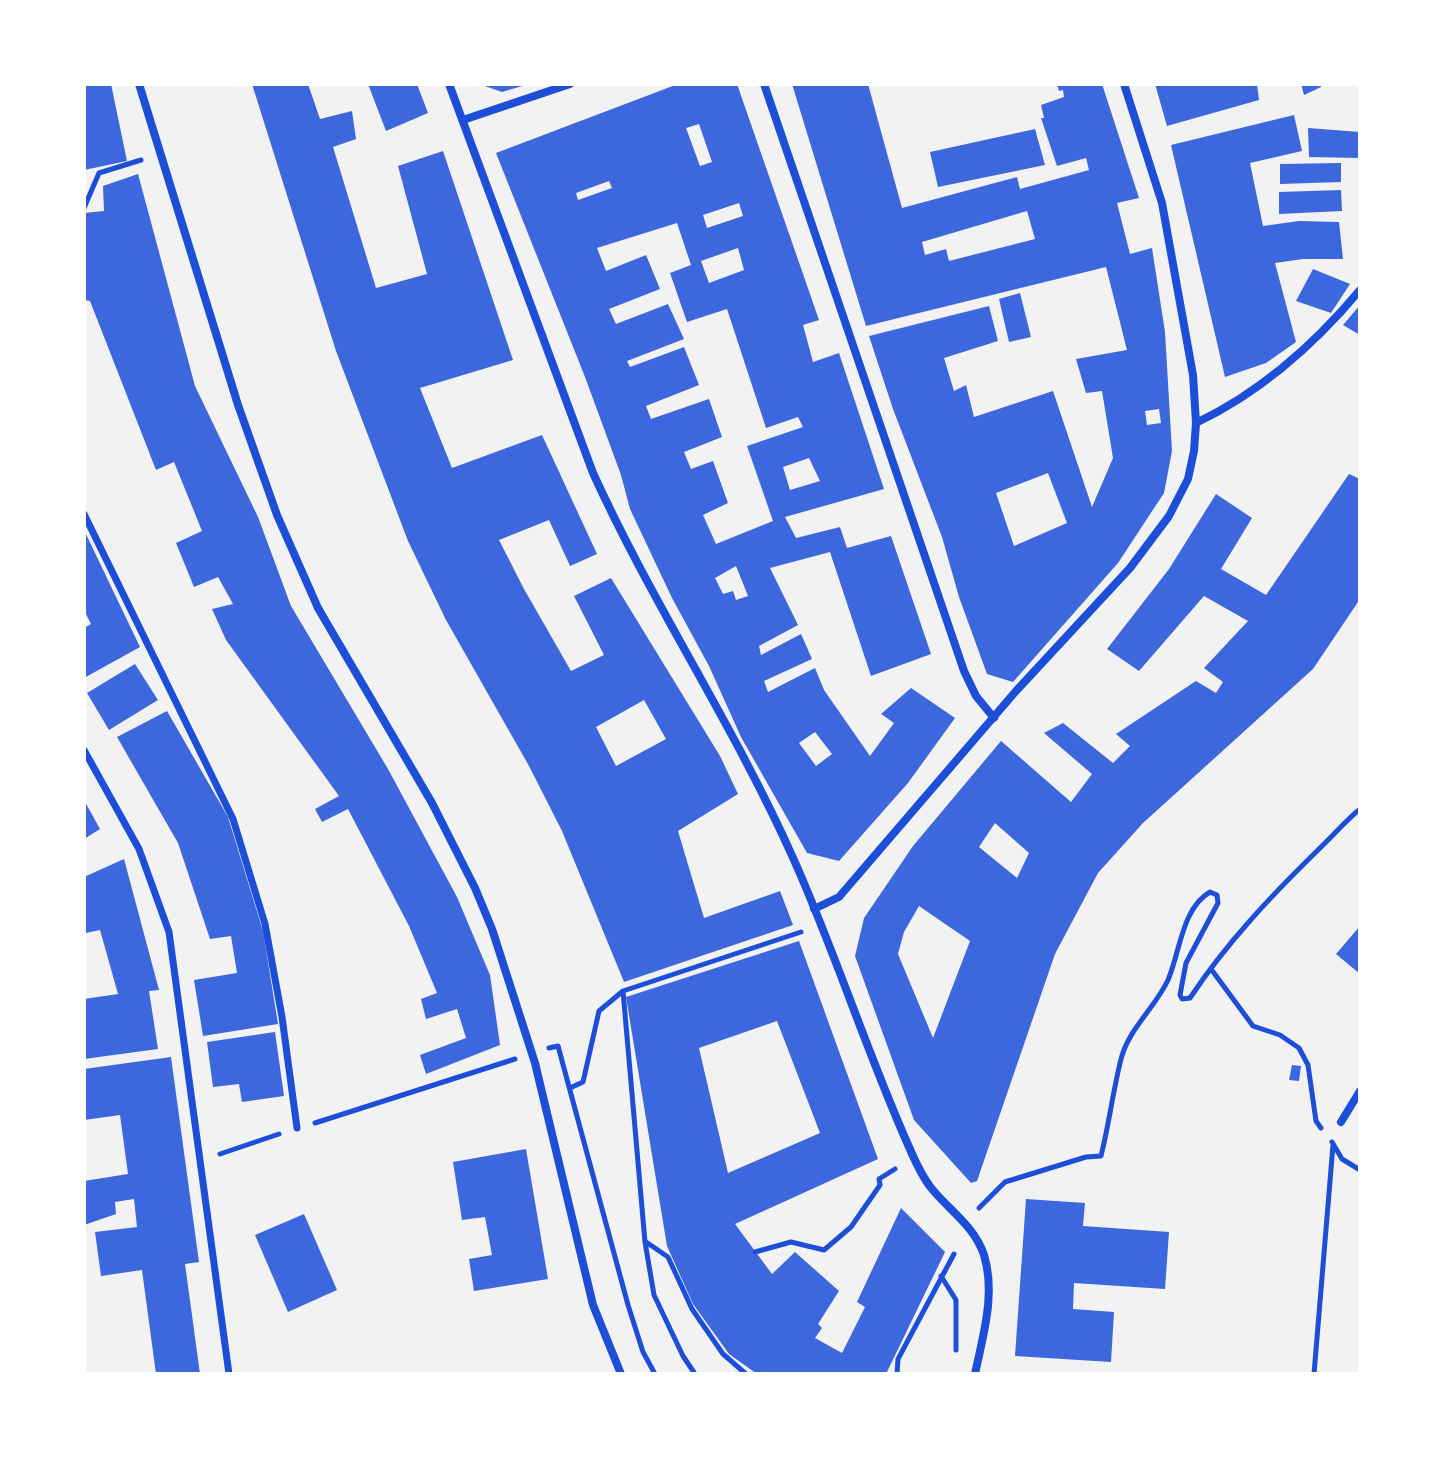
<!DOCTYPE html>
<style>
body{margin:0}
#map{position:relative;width:1444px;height:1458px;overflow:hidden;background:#f2f2f2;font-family:Signika,sans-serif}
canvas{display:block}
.frame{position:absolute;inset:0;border:86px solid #fff;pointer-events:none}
</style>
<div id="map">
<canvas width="1444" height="1458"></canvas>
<div class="frame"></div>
</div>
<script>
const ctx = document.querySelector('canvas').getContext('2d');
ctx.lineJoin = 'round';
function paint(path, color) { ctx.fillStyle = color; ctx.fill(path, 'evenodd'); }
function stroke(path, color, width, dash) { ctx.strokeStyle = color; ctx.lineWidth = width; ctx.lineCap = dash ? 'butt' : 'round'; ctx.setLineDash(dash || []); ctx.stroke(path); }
paint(new Path2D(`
 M84,84H111L127,161L84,170Z
 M252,84H308L320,119L352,111L356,139L333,147L376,288L427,274L398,166L443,151L513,360L420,388L452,468L542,435L597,554L570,566L549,520L499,540L524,589L571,671L604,655L574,596L611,578L720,756L738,794L678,831L704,918L780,891L793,925L624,982L562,831L529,766L446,620L408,541L336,351ZM644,700L666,739L616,766L596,727Z
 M368,84H417L428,113L386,131Z
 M479,84H529L502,92Z
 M678,84H737L819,320L803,325L813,362L839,353L884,489L785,517L796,538L840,527L847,548L891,536L931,654L871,676L830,552L770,568L798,625L759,646L761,655L801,634L812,659L764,681L768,692L815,668L824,690L870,756L894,723L881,714L911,688L955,718L908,783L839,861L807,853L741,737L709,666L672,598L630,509L621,475L585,377L496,153ZM699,124L712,162L700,166L686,128ZM609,181L612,188L578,200L576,193ZM739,203L743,216L707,228L703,215ZM677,223L691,265L670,273L687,322L727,309L766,428L798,417L803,427L747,446L773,521L716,544L703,515L728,503L713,461L691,469L684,452L722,437L709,399L651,419L646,406L699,385L684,347L630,367L627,361L684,339L668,304L616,324L609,309L660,289L646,255L606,271L597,248ZM738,248L744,270L709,283L701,261ZM809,458L820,481L790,490L783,467ZM736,566L748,596L736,600L733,591L723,594L715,578ZM815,732L832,754L816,766L799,743Z
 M792,84H868L902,208L1017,177L1020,189L1089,170L1086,158L1057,166L1041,118H1044L1041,105L1064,97L1063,90L1059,91L1057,84H1102L1139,198L1117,203L1130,254L1152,248L1165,332L1172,451L1164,493L1118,563L1013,682L987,674L959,597L942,537L893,409L869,336L989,306L998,341L944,358L954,391L966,385L974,417L1053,391L1092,507L1113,458L1102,391L1086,393L1076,359L1127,350L1106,267L866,326ZM1027,211L1035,239L949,261L946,249L925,255L922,242ZM1159,409L1161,423L1147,425L1145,411ZM1048,473L1067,523L1014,546L996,493Z
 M1155,84H1257L1259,100L1167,126Z
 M1301,84H1320L1321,87L1304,95Z
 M1294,115L1302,151L1250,163L1263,226L1299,221L1339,222L1343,259H1303L1275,263L1296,342L1266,363L1225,377L1171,145Z
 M1308,128L1360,132V158L1309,157Z
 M1035,129L1045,165L938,187L930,152Z
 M1341,163V182L1280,184V164Z
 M138,174L195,386L258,517L291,606L388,769L457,897L490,975L500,1045L426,1074L420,1055L466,1038L457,1009L426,1019L421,999L437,993L409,926L348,809L322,822L315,809L339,796L226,640L212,609L233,604L218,577L194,587L176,543L202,531L174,462L156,470L90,301L84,300V213L104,211L103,186Z
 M1341,190L1342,211L1279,214V192Z
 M1313,269L1350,284L1331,313L1296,301Z
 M1020,293L1031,337L1009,342L999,299Z
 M1360,305V335L1343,325Z
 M1349,474L1360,479V599L1313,669L1143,823L1098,873L1055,954L977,1181L971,1183L914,1120L855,956L864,918L913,846L1001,741L1071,802L1092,774L1044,733L1063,723L1113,763L1130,746L1116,734L1196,681L1216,693L1223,682L1204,668L1248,621L1204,596L1139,671L1107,649L1169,569L1216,494L1252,518L1221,569L1266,595ZM995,823L1029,853L1017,878L979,847ZM919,906L970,941L933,1038L898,954L904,932Z
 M84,530L140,647L84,678V628L91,624L84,610Z
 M135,664L158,700L109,730L87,693Z
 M167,711L228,817L263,931L278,1024L203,1036L194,980L237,973L231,936L210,939L178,843L117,737Z
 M84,800L100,829L84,839Z
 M124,859L159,990L149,991L158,1049L84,1059V999L118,994L100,930L86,933L84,929V877Z
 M1360,926V974L1336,954Z
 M799,941L878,1159L735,1224L772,1274L795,1252L839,1291L818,1324L822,1328L815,1338L842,1353L865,1307L857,1302L901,1208L945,1252L886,1374H757L729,1354L693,1304L667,1246L626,997ZM777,1021L820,1133L728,1173L699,1048Z
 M275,1032L284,1096L242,1102L239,1084L213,1087L207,1042Z
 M171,1057L199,1262L185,1264L200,1374H156L142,1270L101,1276L95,1232L137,1227L134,1199L115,1202L116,1214L84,1225V1181L128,1174L120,1115L84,1120V1069Z
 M1292,1065L1301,1066L1299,1081L1289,1080Z
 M526,1149L548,1279L474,1291L469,1259L492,1255L485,1217L462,1220L453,1162Z
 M1026,1199L1085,1203L1083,1226L1169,1232L1165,1289L1074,1283L1073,1309L1114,1312L1111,1362L1015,1356Z
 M304,1214L337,1290L288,1312L255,1235Z`), '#3d67dc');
stroke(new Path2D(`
 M84,208L99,173L141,160
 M1211,969L1253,1026L1280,1035L1299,1048L1308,1065L1316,1121L1321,1128
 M623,991L645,1242L654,1295L683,1356L695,1374
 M549,1048L558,1046L628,1305L643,1352L655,1374
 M570,1088L583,1082L599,1011L623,991L801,932
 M315,1123L515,1059
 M1332,1142L1342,1159L1360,1170
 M220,1154L279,1134
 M979,1208L1005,1182L1086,1157L1101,1156C1109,1124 1113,1091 1121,1059C1129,1028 1155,1008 1168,980C1180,952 1182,908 1210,892L1217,895L1218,903L1186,963L1180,995L1182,999L1190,998C1227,942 1273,894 1320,848C1334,835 1345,821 1360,809
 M646,1242L668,1257L692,1309L723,1354L746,1374
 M755,1252L791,1242L824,1250L851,1227L880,1185L879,1179L895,1169
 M941,1276L956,1300V1350
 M897,1374L898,1359L954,1254
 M1314,1374L1333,1145`), '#1d4ed8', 5);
stroke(new Path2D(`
 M84,514L233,819L265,924L282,1017L297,1128
 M84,750L139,849L169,932L229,1374`), '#1d4ed8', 7);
stroke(new Path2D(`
 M139,84L238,405L277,515L318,608L432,803L475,888L492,929L535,1063L593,1305L621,1374
 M449,84L593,473C653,605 735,727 794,860C836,954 867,1053 909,1147C915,1161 922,1177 932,1189C951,1212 974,1226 984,1255C996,1294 983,1335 975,1374
 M764,84L964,671L976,696L994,718
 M463,120L570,84
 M1196,423C1261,392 1314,345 1360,290
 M814,909L839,897L1016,691L1130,568L1169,516L1188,479L1194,451L1196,423L1193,375L1162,203L1124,84
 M1341,1122L1360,1091`), '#1d4ed8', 8);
</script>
